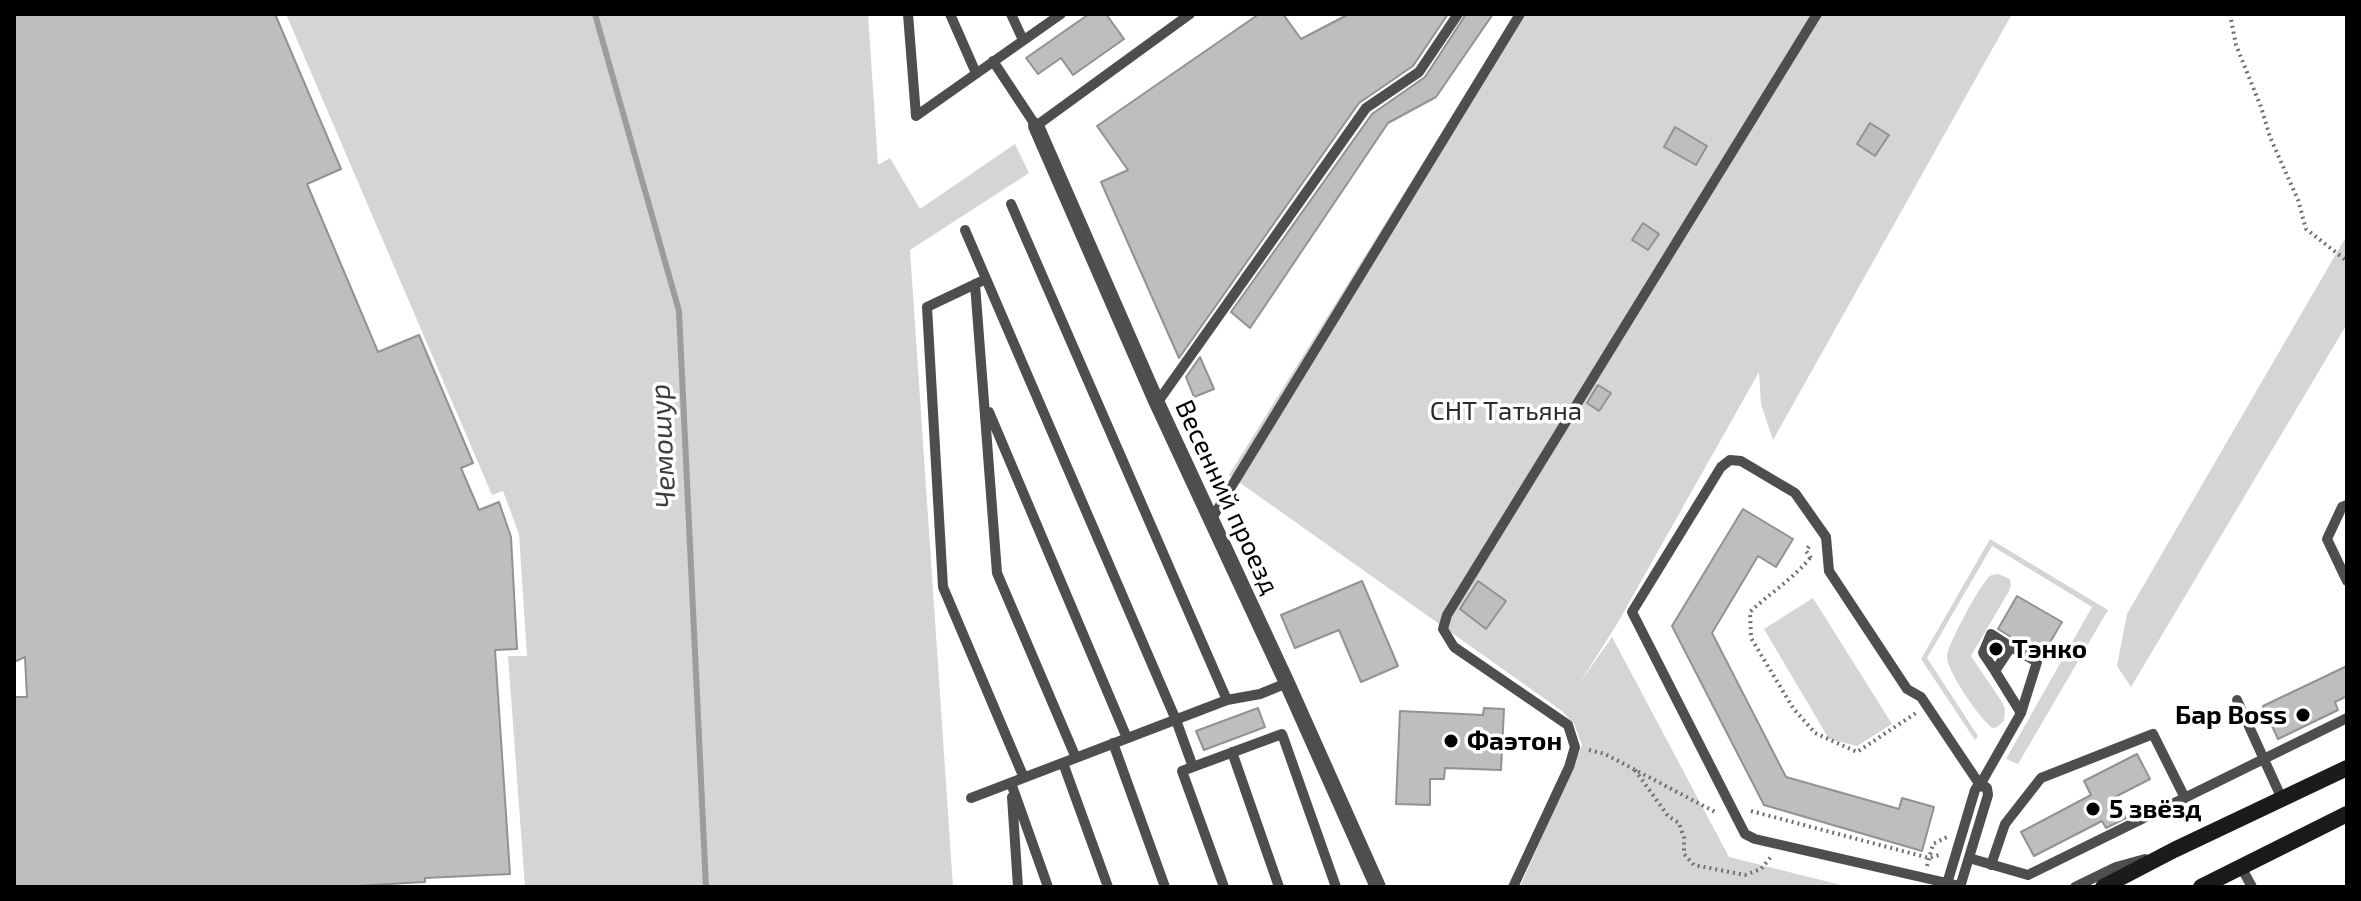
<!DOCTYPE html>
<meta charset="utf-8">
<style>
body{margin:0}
#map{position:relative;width:2361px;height:901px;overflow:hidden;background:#fff;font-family:"Exo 2",sans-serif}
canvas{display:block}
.frame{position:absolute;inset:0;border:16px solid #000;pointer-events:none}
</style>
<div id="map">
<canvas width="2361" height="901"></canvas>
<div class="frame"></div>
</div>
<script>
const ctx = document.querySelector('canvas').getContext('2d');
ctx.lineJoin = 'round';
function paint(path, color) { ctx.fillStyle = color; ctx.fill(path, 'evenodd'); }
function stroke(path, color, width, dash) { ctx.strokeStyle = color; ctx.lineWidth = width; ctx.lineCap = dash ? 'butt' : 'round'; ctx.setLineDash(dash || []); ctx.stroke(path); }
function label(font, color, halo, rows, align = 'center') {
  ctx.font = font + ' "Exo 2",sans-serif'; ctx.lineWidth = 7; ctx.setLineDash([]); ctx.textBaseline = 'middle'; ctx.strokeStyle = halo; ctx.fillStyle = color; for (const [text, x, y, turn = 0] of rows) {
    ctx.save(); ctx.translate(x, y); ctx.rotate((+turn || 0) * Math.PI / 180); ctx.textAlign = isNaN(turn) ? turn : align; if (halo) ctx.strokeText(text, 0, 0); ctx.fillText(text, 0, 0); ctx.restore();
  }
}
paint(new Path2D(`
 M286,14H868L878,165L890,158L920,209L1015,144L1029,173L910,250L953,887H525L508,656H527L519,534L503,491L492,495Z
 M1515,14H2012L1773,440L1761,404L1759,372L1617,624L1579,684L1612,637L1729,857L1849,887H1520L1582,745L1574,724L1562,711L1229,475Z
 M2347,235V324L2131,687L2117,666L2127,614Z
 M1990,539L2108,610L2018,764L2006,759L2092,607L1992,546L1927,658L1978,736L1975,740L1921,659Z
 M1998,574L2010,579L2011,585L2009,591L1971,656L2002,702L2005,709L2004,721L1997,727L1993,728C1981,721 1946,670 1947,656C1948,644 1978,589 1987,579C1991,574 1992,575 1998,574Z
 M1813,598L1892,724L1857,746L1829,739L1764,629Z`), '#d5d5d5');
stroke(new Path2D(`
 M595,14L679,311L706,887`), '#9c9c9c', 6);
const building = new Path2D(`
 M14,14H275L341,169L307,184L378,352L419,335L473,463L461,468L479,510L499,502L511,537L517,649L495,650L510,874L425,878V882L339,887H14V697H27L25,657L14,662Z
 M1089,14H1106L1124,39L1073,75L1061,58L1038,74L1026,58Z
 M1259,14H1283L1301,39L1349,14H1448L1413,66L1359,103L1179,358L1101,182L1128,170L1097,126Z
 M1466,14H1493L1436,97L1388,123L1250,328L1231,312L1372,114L1425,77Z
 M1870,123L1889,135L1875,156L1857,144Z
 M1675,127L1707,146L1696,165L1664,147Z
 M1643,223L1659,234L1648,250L1632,240Z
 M1200,357L1214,389L1194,397L1186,377Z
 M1598,385L1611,393L1599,411L1587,403Z
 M1743,509L1793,539L1776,567L1758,556L1712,633L1786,777L1899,809L1902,798L1934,807L1922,851L1764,805L1672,626Z
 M1362,581L1398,666L1361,682L1339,630L1295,648L1281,615Z
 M1478,581L1506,601L1486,629L1460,609Z
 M2017,596L2062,622L2042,656L1998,629Z
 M2347,666V696L2335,702L2338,710L2278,739L2263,706Z
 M1258,708L1265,727L1204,750L1196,731Z
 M1484,708L1504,709L1501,770L1445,768L1444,779H1430V805L1396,804L1400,711L1483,715Z
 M2137,754L2150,779L2115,797L2126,818L2106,828L2102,821L2034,856L2021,832L2091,795L2084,781Z`);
paint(building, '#bebebe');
stroke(building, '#929292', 2);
stroke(new Path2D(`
 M2230,14L2236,45L2261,107L2270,137L2298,200L2306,229L2347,261
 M1810,558C1793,579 1770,593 1750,612L1751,638L1793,708L1815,733L1857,752L1916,713
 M1811,558L1806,551L1811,543
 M1589,750L1605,754L1717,813
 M1635,770L1668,816L1679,823L1684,838V854L1694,865L1745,875L1761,869L1771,857
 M1751,811L1929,858L1939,855
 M1927,866L1933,844L1947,837`), '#707070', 4, [2, 4]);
stroke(new Path2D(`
 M908,14L916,116
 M950,14L976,73
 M1011,14L1023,40
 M993,61L1036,126L1190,14
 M916,116L1061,14
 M1011,204L1227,700
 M965,230L1176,720L1193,767
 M986,279L927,307L943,587L1024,778
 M975,284L997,573L1076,758
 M1157,403L1366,108L1419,72L1458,14
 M989,412L1127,738
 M2347,505L2342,507L2327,539L2347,581
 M1211,520L1520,14
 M1995,671L1983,653L1991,634L2011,647
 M2237,700L2282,799
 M1113,743L1165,887
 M1232,752L1279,887
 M1063,763L1108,887
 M1011,783L1048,887
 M1012,797L1018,887
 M971,798L1227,700L1260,694L1287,683
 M1969,858L2028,875L2347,718
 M1991,865L2005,824L2041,778L2153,734L2185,798
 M2241,867L2252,887
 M1960,886L1755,839L1745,834L1632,612L1721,467L1730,460L1741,461L1795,493L1826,537L1829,571L1907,689L1921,697L1927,706L1980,785L2021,713L1995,671L2011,647L2037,662L2021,713
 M1224,887L1182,771L1282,734L1336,887
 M1513,887L1569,767L1575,747L1568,725L1454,647L1443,629L1447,615L1817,14
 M1946,887L1975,790L1977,787L1984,786L1987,788L1988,795L1960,887
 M2075,887L2116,867L2145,859`), '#4e4e4e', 10);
stroke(new Path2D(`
 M1036,126L1157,403L1287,683L1378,887`), '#4e4e4e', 16);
stroke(new Path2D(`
 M2103,887L2174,850L2347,768
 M2201,887L2347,814`), '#1b1b1b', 16);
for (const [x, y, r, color] of [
 [1996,649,8,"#000"],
 [2303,715,8,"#000"],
 [1451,741,8,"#000"],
 [2093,809,8,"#000"]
]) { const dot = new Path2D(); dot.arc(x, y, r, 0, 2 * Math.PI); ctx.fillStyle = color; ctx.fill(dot); stroke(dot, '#fff', 3); }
label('26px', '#2c2c2c', '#fff', [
 ["СНТ Татьяна",1506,411]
]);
label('26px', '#000', '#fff', [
 ["Весенний проезд",1227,497,65]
]);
label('bold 26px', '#000', '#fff', [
 ["Тэнко",2012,649],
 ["Бар Boss",2287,715,"right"],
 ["Фаэтон",1467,741],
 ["5 звёзд",2109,809]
], 'left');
label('italic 28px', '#3d3d3d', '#fff', [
 ["Чемошур",663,446,-93]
]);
</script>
